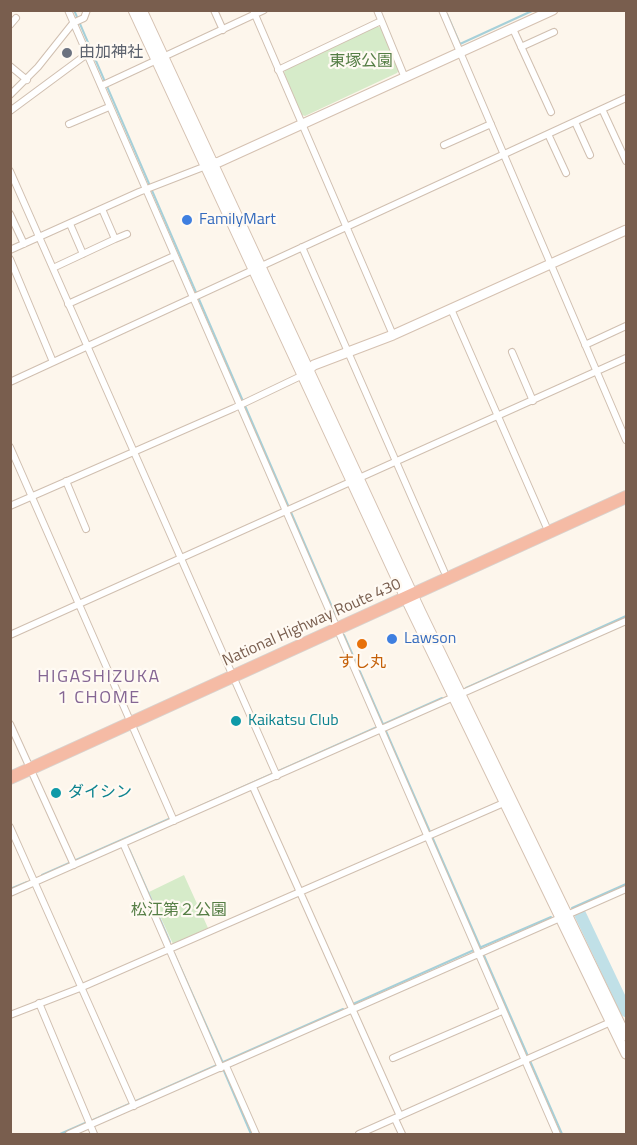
<!DOCTYPE html>
<meta charset="utf-8">
<style>
body{margin:0}
#map{position:relative;width:637px;height:1145px;overflow:hidden;background:#fdf6ec;font-family:"Titillium Web",sans-serif}
canvas{display:block}
.frame{position:absolute;inset:0;border:12px solid #795e4e;pointer-events:none}
</style>
<div id="map">
<canvas width="637" height="1145"></canvas>
<div class="frame"></div>
</div>
<script>
const ctx = document.querySelector('canvas').getContext('2d');
ctx.lineJoin = 'round';
function paint(path, color) { ctx.fillStyle = color; ctx.fill(path, 'evenodd'); }
function stroke(path, color, width, dash) { ctx.strokeStyle = color; ctx.lineWidth = width; ctx.lineCap = dash ? 'butt' : 'round'; ctx.setLineDash(dash || []); ctx.stroke(path); }
function label(font, color, halo, rows, align = 'center') {
  ctx.font = font + ' "Titillium Web","Noto Sans JP",sans-serif'; ctx.lineWidth = 4.5; ctx.setLineDash([]); ctx.textBaseline = 'middle'; ctx.strokeStyle = halo; ctx.fillStyle = color; for (const [text, x, y, turn = 0] of rows) {
    ctx.save(); ctx.translate(x, y); ctx.rotate((+turn || 0) * Math.PI / 180); ctx.textAlign = isNaN(turn) ? turn : align; if (halo) ctx.strokeText(text, 0, 0); ctx.fillText(text, 0, 0); ctx.restore();
  }
}
paint(new Path2D(`
 M377,26L381,28L399,70L397,73L305,116L302,115L284,73L285,69Z
 M184,875L208,928L173,944L149,892Z`), '#d6ebc9');
stroke(new Path2D(`
 M74,10L335,614
 M447,14L460,44L534,10
 M344,635L562,1134
 M466,688L626,616
 M198,807L442,698
 M129,849L170,942
 M42,875L171,818
 M10,889L27,882
 M572,908L626,884
 M479,948L551,917
 M174,953L223,1063
 M353,1004L474,950
 M221,1063L343,1009
 M224,1071L251,1134
 M136,1101L217,1065
 M93,1120L129,1104
 M60,1134L85,1123`), '#a6d0d9', 2);
stroke(new Path2D(`
 M580,914L626,1011`), '#c0e0e7', 12);
const street = new Path2D(`
 M68,10L557,1134
 M214,10L223,30
 M253,10L393,335
 M377,10L405,78
 M442,10L626,440
 M10,25L16,18
 M513,29L551,112
 M521,47L554,32
 M10,66L27,80
 M278,70L381,21
 M101,86L264,10
 M10,95L38,67L73,23L84,18L87,10
 M602,109L626,161
 M10,111L87,54
 M575,122L590,155
 M69,124L109,107
 M548,134L566,173
 M444,145L491,124
 M10,171L277,776
 M10,214L24,244
 M70,224L83,254
 M115,239L127,234
 M302,247L444,571
 M10,250L139,192L206,166
 M10,259L53,362
 M53,268L115,239L102,209
 M68,304L174,256
 M451,309L546,526
 M585,345L626,326
 M512,352L533,401
 M10,382L626,98
 M10,447L174,821
 M66,481L86,529
 M10,506L234,408L303,375
 M10,635L626,358
 M10,724L74,865
 M253,787L400,1116
 M10,827L134,1106
 M123,843L221,1068
 M10,893L626,621
 M39,1003L94,1134
 M10,1015L80,988L506,802
 M393,1058L502,1011
 M226,1066L256,1134
 M395,1119L402,1134
 M69,1134L626,889
 M359,1134L613,1021`);
const secondary = new Path2D(`
 M133,10L402,591L626,1054
 M142,10L421,612L626,1036
 M208,165L219,162L553,10
 M305,373L314,365L393,335L626,230`);
const highway = new Path2D(`
 M10,778L626,497`);
stroke(street, '#d0bfb0', 8);
stroke(secondary, '#d5c1b1', 11);
stroke(highway, '#d9d2cd', 14);
stroke(street, '#fff', 6);
stroke(secondary, '#fff', 9);
stroke(highway, '#f5bba5', 12);
for (const [x, y, r, color] of [
 [67,53,6,"#6b7280"],
 [187,220,6,"#3f7fe0"],
 [392,639,6,"#3f7fe0"],
 [362,644,6,"#e8710a"],
 [236,721,6,"#0f9aa8"],
 [56,793,6,"#0f9aa8"]
]) { const dot = new Path2D(); dot.arc(x, y, r, 0, 2 * Math.PI); ctx.fillStyle = color; ctx.fill(dot); stroke(dot, '#fffaf3', 2); }
label('16px', '#5b616d', '#fffaf3', [
 ["由加神社",79,53]
], 'left');
label('16px', '#557e45', '#fffaf3', [
 ["東塚公園",361,62],
 ["松江第２公園",179,911]
]);
label('16px', '#366cbe', '#fffaf3', [
 ["FamilyMart",199,220],
 ["Lawson",404,639]
], 'left');
label('16px', '#795e4e', '#fffaf3', [
 ["National Highway Route 430",312,623,-24]
]);
label('16px', '#c56008', '#fffaf3', [
 ["すし丸",362,663]
]);
label('16px', '#0d838f', '#fffaf3', [
 ["Kaikatsu Club",248,721],
 ["ダイシン",68,793]
], 'left');
ctx.letterSpacing = '1.5px';
label('18px', '#856694', '#fffaf3', [
 ["HIGASHIZUKA",99,678],
 ["1 CHOME",99,699]
]);
ctx.letterSpacing = '0px';
</script>
